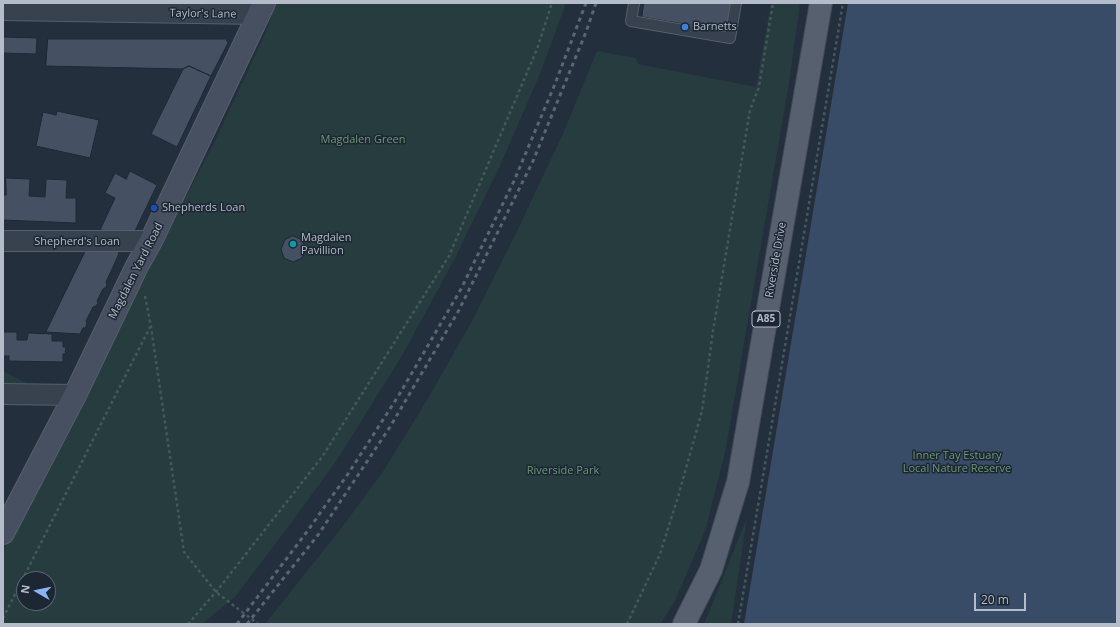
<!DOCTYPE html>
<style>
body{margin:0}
#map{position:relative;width:1120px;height:627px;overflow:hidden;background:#242f3e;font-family:"Open Sans",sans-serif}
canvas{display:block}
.frame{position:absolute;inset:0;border:4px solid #b4bcc9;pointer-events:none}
.north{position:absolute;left:16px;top:571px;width:40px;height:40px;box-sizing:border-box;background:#1d2633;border:1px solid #59626f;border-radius:50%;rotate:279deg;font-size:11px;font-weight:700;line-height:16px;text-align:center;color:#b4bcc9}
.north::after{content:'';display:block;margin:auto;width:14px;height:18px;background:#8ab4f8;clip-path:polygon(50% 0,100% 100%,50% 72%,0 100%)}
.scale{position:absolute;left:974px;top:593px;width:52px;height:18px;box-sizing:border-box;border:2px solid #b4bcc9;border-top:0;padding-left:5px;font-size:12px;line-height:14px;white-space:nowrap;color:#b4bcc9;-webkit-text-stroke:3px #1d2633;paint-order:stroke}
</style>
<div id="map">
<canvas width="1120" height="627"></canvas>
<div class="frame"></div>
<div class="north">N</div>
<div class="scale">20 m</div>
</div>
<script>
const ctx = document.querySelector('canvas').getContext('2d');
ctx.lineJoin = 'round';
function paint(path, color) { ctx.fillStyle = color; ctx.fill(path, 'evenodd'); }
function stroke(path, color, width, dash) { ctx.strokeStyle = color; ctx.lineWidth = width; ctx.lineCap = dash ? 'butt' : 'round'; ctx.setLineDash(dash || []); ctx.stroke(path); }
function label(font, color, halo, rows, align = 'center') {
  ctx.font = font + ' "Open Sans",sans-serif'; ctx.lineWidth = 3; ctx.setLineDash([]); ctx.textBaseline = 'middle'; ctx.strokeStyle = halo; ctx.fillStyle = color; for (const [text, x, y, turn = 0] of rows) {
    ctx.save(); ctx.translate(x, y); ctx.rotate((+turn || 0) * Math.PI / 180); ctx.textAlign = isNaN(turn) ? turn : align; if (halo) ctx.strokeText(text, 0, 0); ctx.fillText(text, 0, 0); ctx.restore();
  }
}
paint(new Path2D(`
 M276,3H566L540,74L499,168L454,260L403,354L337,460L291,523L235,597L202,624H3V551L131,302L216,139L266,32ZM24,579H48V603H24Z
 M771,3H800L789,83L725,453L705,531L674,603L660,624H265L343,526L384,470L429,397L473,319L516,233L562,136L597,51L636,58L638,64L756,87Z
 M3,371L28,384L3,383Z
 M747,518L731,624H704Z`), '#263c3f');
paint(new Path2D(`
 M848,3H1117V624H744Z`), '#394c67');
const building = new Path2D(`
 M644,3H731L726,31L642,17Z
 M3,37L37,38L36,54L3,53Z
 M48,39H226L228,43L211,76L189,66L183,69L46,66Z
 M189,66L211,76L177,147L151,134L183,69Z
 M57,111L99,120L90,158L36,146L43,112L56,115Z
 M130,171L157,185L134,233L100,230L115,198L105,193L115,173L126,179Z
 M6,178L30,179L29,196L45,197L46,179L67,180L66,198H76V223L3,220V195H6Z
 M293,236L302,240L306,249L302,258L293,262L284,258L281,249L285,240Z
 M87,248L95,252V249L113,251L115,250L118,251L119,252L118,256L106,282L107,285L105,288L103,289L97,301L98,303L96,306L93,307L86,321L87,324L85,328H83L80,334L46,332Z
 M3,332H17V340H27L28,333L52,334V341H63V347H66L65,354H63V362L9,361V356H3Z`);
paint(building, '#455162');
stroke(building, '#1f2835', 1);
const lane = new Path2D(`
 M634,3L631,21L730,38L736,3`);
const street = new Path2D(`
 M3,10L259,14
 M3,241H151
 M3,394L75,395`);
const secondary = new Path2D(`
 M3,533L75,395L137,266L151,241L264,3`);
const primary = new Path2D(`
 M684,624L711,570L738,482L821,3`);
stroke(lane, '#565f6c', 12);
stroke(street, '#565f6c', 22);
stroke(secondary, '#565f6c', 24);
stroke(primary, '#414a57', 24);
stroke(new Path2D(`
 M145,296L151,327L184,552L216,592L242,612
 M3,618L150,327
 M257,623L258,624
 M188,624L216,592L322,457L449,256L537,49L552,3
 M627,624L660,554L678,497L702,411L713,331L750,110L759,87L773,3
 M738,624L843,3`), '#44595c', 2.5, [3, 3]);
stroke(lane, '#38414e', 10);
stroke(street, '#38414e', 20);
stroke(secondary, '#465061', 22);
stroke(primary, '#56606e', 22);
stroke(new Path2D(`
 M237,624L306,533L348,474L399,395L461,289L514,181L555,84L586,3
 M247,624L318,535L390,427L459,310L533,161L586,32L596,3`), '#5a6575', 3, [4, 4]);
stroke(new Path2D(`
 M242,612L257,623`), '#44595c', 2.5, [3, 3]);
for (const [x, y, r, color] of [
 [685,27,4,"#3f7fe0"],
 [154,208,4,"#1a4fb4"],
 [293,244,4,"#0f9aa8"]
]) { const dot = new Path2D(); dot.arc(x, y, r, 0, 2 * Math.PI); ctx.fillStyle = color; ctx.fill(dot); stroke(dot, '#1d2633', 1.5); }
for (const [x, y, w] of [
 [766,319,28]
]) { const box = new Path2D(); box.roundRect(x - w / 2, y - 8, w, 16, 3); ctx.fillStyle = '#1d2633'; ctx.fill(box); stroke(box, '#b4bcc9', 1); }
label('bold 10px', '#b4bcc9', null, [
 ["A85",766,319]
]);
label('11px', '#b4bcc9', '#1d2633', [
 ["Taylor's Lane",203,14,1],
 ["Shepherd's Loan",77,242],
 ["Riverside Drive",776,260,-80],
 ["Magdalen Yard Road",136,271,-63]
]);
label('11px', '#b4bcc9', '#1d2633', [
 ["Barnetts",693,27],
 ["Shepherds Loan",162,208],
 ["Magdalen",301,238],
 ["Pavillion",301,251]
], 'left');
label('11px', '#6b9a76', '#1d2633', [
 ["Magdalen Green",363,140],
 ["Inner Tay Estuary",957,456],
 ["Local Nature Reserve",957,469],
 ["Riverside Park",563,471]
]);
</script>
